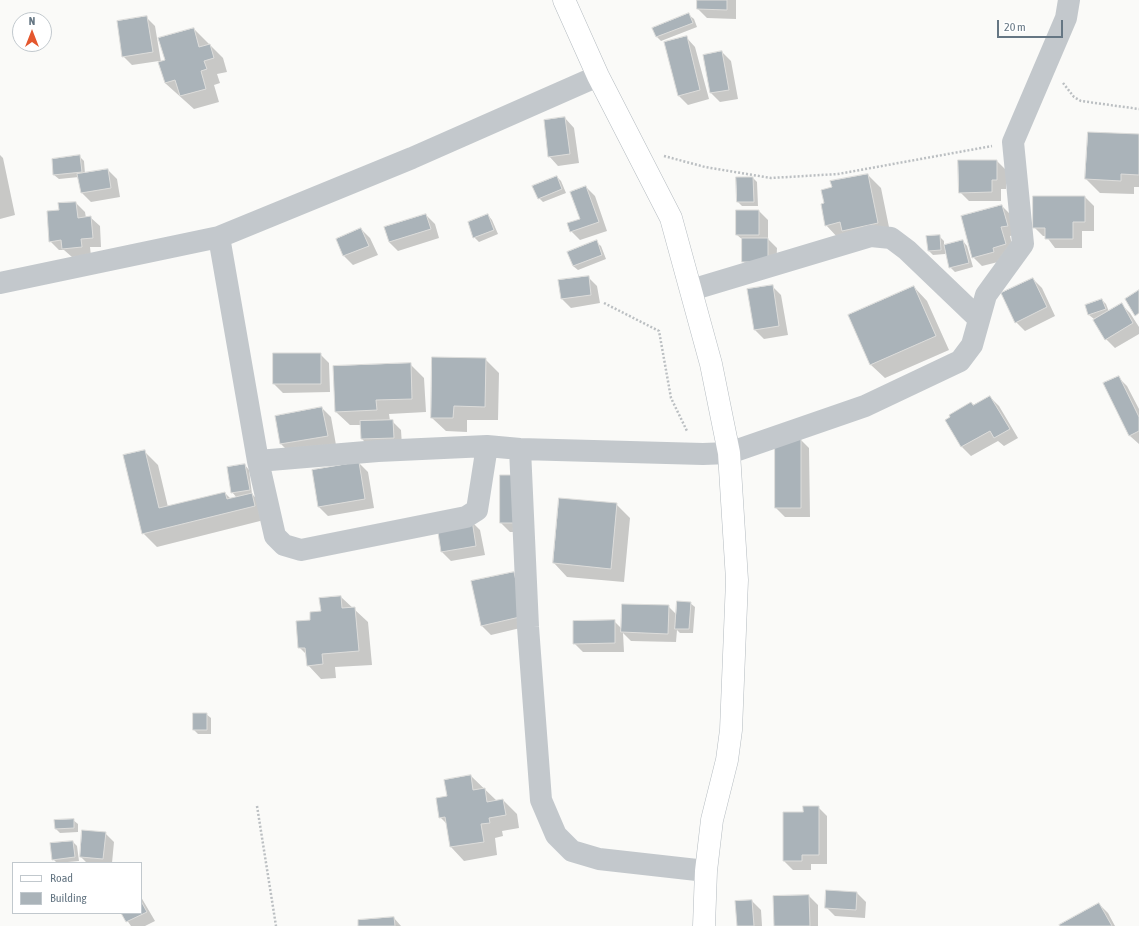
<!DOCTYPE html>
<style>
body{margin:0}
#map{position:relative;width:1139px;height:926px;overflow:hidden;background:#fafaf8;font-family:"Asap Condensed",sans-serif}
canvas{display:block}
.legend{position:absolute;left:12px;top:862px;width:130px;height:52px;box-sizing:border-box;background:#fff;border:1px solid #c1c8cd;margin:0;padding:5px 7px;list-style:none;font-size:12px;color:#657683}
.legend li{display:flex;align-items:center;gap:8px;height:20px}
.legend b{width:20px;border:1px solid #c1c8cd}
.north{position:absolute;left:12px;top:12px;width:40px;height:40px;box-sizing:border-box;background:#fff;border:1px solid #c1c8cd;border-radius:50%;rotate:0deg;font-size:11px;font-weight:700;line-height:16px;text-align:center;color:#657683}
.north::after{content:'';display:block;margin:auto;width:14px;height:18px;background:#e4572e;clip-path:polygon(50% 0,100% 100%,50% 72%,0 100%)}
.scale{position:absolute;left:997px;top:20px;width:66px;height:18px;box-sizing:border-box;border:2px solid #657683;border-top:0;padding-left:5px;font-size:12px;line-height:14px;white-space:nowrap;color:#657683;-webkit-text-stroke:3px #fff;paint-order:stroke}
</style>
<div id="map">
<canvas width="1139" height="926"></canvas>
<ul class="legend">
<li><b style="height:5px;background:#fff"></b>Road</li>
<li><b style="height:11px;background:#aab3b9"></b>Building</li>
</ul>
<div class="north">N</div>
<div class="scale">20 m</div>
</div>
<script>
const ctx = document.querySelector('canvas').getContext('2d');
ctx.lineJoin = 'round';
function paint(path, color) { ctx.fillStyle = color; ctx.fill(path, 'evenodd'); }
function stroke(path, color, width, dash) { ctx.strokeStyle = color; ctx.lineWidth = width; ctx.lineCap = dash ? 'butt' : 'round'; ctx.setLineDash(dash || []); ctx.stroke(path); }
paint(new Path2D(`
 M698,0H736V19L707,18L698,9Z
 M689,15L694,19L697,27L661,41L657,37L653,29Z
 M146,17L155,26L161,62L166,61L194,29L223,58L227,72L217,74L220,83L214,85L219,102L194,109L165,83L159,61L132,65L123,56Z
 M686,37L695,47L709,99L688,105L679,96L665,43Z
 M722,52L731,61L738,99L720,102L711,93L704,55Z
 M565,118L574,128L579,163L558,166L549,156Z
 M1089,133L1139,135V187H1134V194L1100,193L1086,179Z
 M0,155L3,158L15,215L0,219Z
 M80,157L84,161L85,174L108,170L117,179L120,197L91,202L82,193L79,177L59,179L54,175Z
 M997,161L1006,170V189H1001V201H969L960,192Z
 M868,175L881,188L891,237L839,239L826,225Z
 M557,177L561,181L566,193L543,202L539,198Z
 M753,178L757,182L758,206H742L738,202Z
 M586,187L595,196L607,231L580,240L571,231L581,219Z
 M1085,197L1094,206V231H1082V248H1055L1046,236H1043L1034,227Z
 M76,203L85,212L86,218L90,217L100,226L101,247H90L91,256L72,257L64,250H59L50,241L60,211Z
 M1002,206L1011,215L1016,235L1010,236L1014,253L1002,261L982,266L973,257Z
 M759,211L768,220V239L777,248L776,271H752L743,261V240L737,235Z
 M426,215L435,224L439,238L398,251L389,242Z
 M488,215L492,220L498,234L479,242L474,237Z
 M361,229L370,238L378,255L353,265L344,256L337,239Z
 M939,236L944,241V246L963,241L967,246L973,267L955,272L950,267L946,247L945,254L933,255L929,251Z
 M596,242L601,246L606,259L578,270L573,266Z
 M588,277L597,286L600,303L571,308L562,299Z
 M1033,279L1042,288L1055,316L1025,331L1016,322Z
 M772,286L781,295L788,335L764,339L755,330Z
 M914,287L927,301L949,350L885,378L871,365L849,315Z
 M1102,300L1106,304L1109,312L1121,304L1130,313L1139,327V334L1115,348L1106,339L1098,318L1094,319L1089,315L1086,305Z
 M320,354L329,363L330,392L283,393L274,384Z
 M485,359L499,373L498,420H467V432L446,431L432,418Z
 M410,364L424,378L426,412L389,414L390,421H392L401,430L402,446L371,448L362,439L361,425H350L336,412Z
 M1118,377L1127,386L1139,409V444L1130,436L1105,384Z
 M990,397L999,406L1018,438L1004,446L998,441L971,456L962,447L947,420L971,403L974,405Z
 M322,408L331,417L336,445L290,453L281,444Z
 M800,439L809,448L810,517H785L776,508Z
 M144,451L158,465L168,507L225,493L231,499L237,498L232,492L245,465L249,470L252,494L266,508L268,519L157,547L143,533Z
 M359,463L368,472L374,508L328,516L319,507L313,470Z
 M501,476L525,532H510L501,523Z
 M616,504L630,518L624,582L567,577L554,563Z
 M471,521L480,530L485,555L451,561L442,552Z
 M514,573L523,582L533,625L491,635L482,626Z
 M341,597L368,622L372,665L335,667L336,678L321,679L308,665L307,655L299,647L312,621Z
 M690,603L695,607L693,633H680L677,630L676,642L631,641L623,633L624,652H583L574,643L614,621L622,629L668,606L677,615Z
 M206,714L211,718V734H198L194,730Z
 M471,776L497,801L503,800L517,814L519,828L502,831L503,836L495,838L497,855L464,861L451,847L447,824L440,817L448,797Z
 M818,807L827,816V864H811V870H793L784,861V813H804Z
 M73,820L78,824V832L60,833L56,829Z
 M105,833L114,842L112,863H87L81,857Z
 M73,842L77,846L79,861L57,863L53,859Z
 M857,893L866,902L865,918L835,916L826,907Z
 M809,896L818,905V926H775Z
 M141,897L155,921L145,926H131L122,913H141Z
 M752,901L761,910L762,926H738Z
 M1099,904L1108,913L1115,926H1061Z
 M394,918L401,926H359Z`), '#0003');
const building = new Path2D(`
 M697,0H727V10L697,9Z
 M689,13L693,23L656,37L652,28Z
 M147,16L153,52L122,57L117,21Z
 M194,28L199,47L210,44L214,58L204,61L207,69L201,71L206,89L180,96L175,80L165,83L158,62L165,60L158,38Z
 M687,36L700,90L678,96L664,42Z
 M722,51L729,90L710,93L703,55Z
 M565,117L570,154L548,157L544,120Z
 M1088,132L1139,134V175L1121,174V181L1085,179Z
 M80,155L82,172L53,175L52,159Z
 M958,160H997V180H992V192L959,193Z
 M108,169L111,188L81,193L77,174Z
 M868,174L878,223L842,231L840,222L825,226L821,204L824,203L821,190L832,187L830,181Z
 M557,176L562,189L538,199L532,186Z
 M736,177H753L754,202H737Z
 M586,186L599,222L570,232L567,223L580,219L570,192Z
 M1033,196H1085V222H1073V239H1045V228H1033Z
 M76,202L78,218L91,216L93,238L81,239L82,247L62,249L61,240L49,242L47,211L59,210L58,203Z
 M1002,205L1008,226L1001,227L1006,244L993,248L994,252L972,258L961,216Z
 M736,210H759V235H736Z
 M426,214L431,229L389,242L384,227Z
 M488,214L494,230L473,238L468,222Z
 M361,228L369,246L343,256L336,239Z
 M940,235L941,250L928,251L926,236Z
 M742,238H768V262H742Z
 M597,240L602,255L573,266L567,252Z
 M963,240L969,263L949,268L944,245Z
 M589,276L591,295L561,299L558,280Z
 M1033,278L1047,307L1015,323L1001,293Z
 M773,285L779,326L754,330L747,289Z
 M914,286L936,336L870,365L848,315Z
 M1139,290V313L1135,316L1125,299Z
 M1102,299L1106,309L1088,315L1085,305Z
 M1122,303L1133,323L1105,340L1093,320Z
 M273,353H321V384H273Z
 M432,357L486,358L485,407L454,406L453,418H431Z
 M411,363L412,399L376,400L377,410L335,412L333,366Z
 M1119,376L1139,417V431L1129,436L1103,383Z
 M990,396L1010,429L994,438L990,431L961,447L945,420L950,417L949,415L971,402L973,405Z
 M322,407L328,436L280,444L275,416Z
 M393,420L394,438L361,439L360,421Z
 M775,438H801V508H775Z
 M145,450L159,508L225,492L227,499L252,493L255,506L142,534L123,455Z
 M359,462L365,499L318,507L312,470Z
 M245,464L250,490L231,493L227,467Z
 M500,475H517L516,523H500Z
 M559,498L617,503L611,569L553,563Z
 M472,520L476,546L441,552L437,526Z
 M514,572L524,616L481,626L471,581Z
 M341,596L342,608L355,607L359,651L322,654L323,664L307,666L305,648H298L296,621L310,620V612L321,611L319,598Z
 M677,601L691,602L689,629H675Z
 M622,604L669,605L668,634L621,632Z
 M615,620V643L573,644V621Z
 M193,713H207V730H193Z
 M471,775L473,790L485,788L487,802L503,799L506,815L489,818L490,823L481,824L484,842L450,847L445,817L439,818L436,798L447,796L444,780Z
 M803,806H819V855H802V861H783V812H803Z
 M74,819V828L55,829L54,820Z
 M82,830L106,832L103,859L80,857Z
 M73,841L75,857L52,860L50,843Z
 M826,890L857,892L856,910L825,908Z
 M809,895L810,926H774L773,896Z
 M752,900L754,926H737L735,901Z
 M141,901L147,912L126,922L121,913H141Z
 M1099,903L1112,926H1060L1059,925Z
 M394,917L395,926H358V920Z`);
paint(building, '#aab3b9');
stroke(building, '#dcdcda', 1);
const secondary = new Path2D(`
 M564,0L598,76L671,218L711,364L729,453L737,580L731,730L727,760L712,820L706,871L704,926`);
stroke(secondary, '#b3babf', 23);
stroke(new Path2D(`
 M1063,83L1074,97L1081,101L1139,109
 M664,156L705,167L771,178L838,174L992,146
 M604,303L659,331L671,398L687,431
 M257,806L276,926`), '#bbbfc2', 2.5, [2, 2]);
stroke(new Path2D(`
 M219,237L258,461L275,536L284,545L301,550L466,517L477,510L487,446
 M0,283L219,237L412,158L598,76
 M691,290L871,236L891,238L907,250L979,319
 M520,449L528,627L541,800L556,835L572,851L599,859L706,871
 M258,461L378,451L487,446L520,449L703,454L729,453L865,406L960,361L972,345L986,295L1023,244L1013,142L1066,18L1069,0`), '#c3c8cc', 22);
stroke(secondary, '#fff', 22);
</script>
